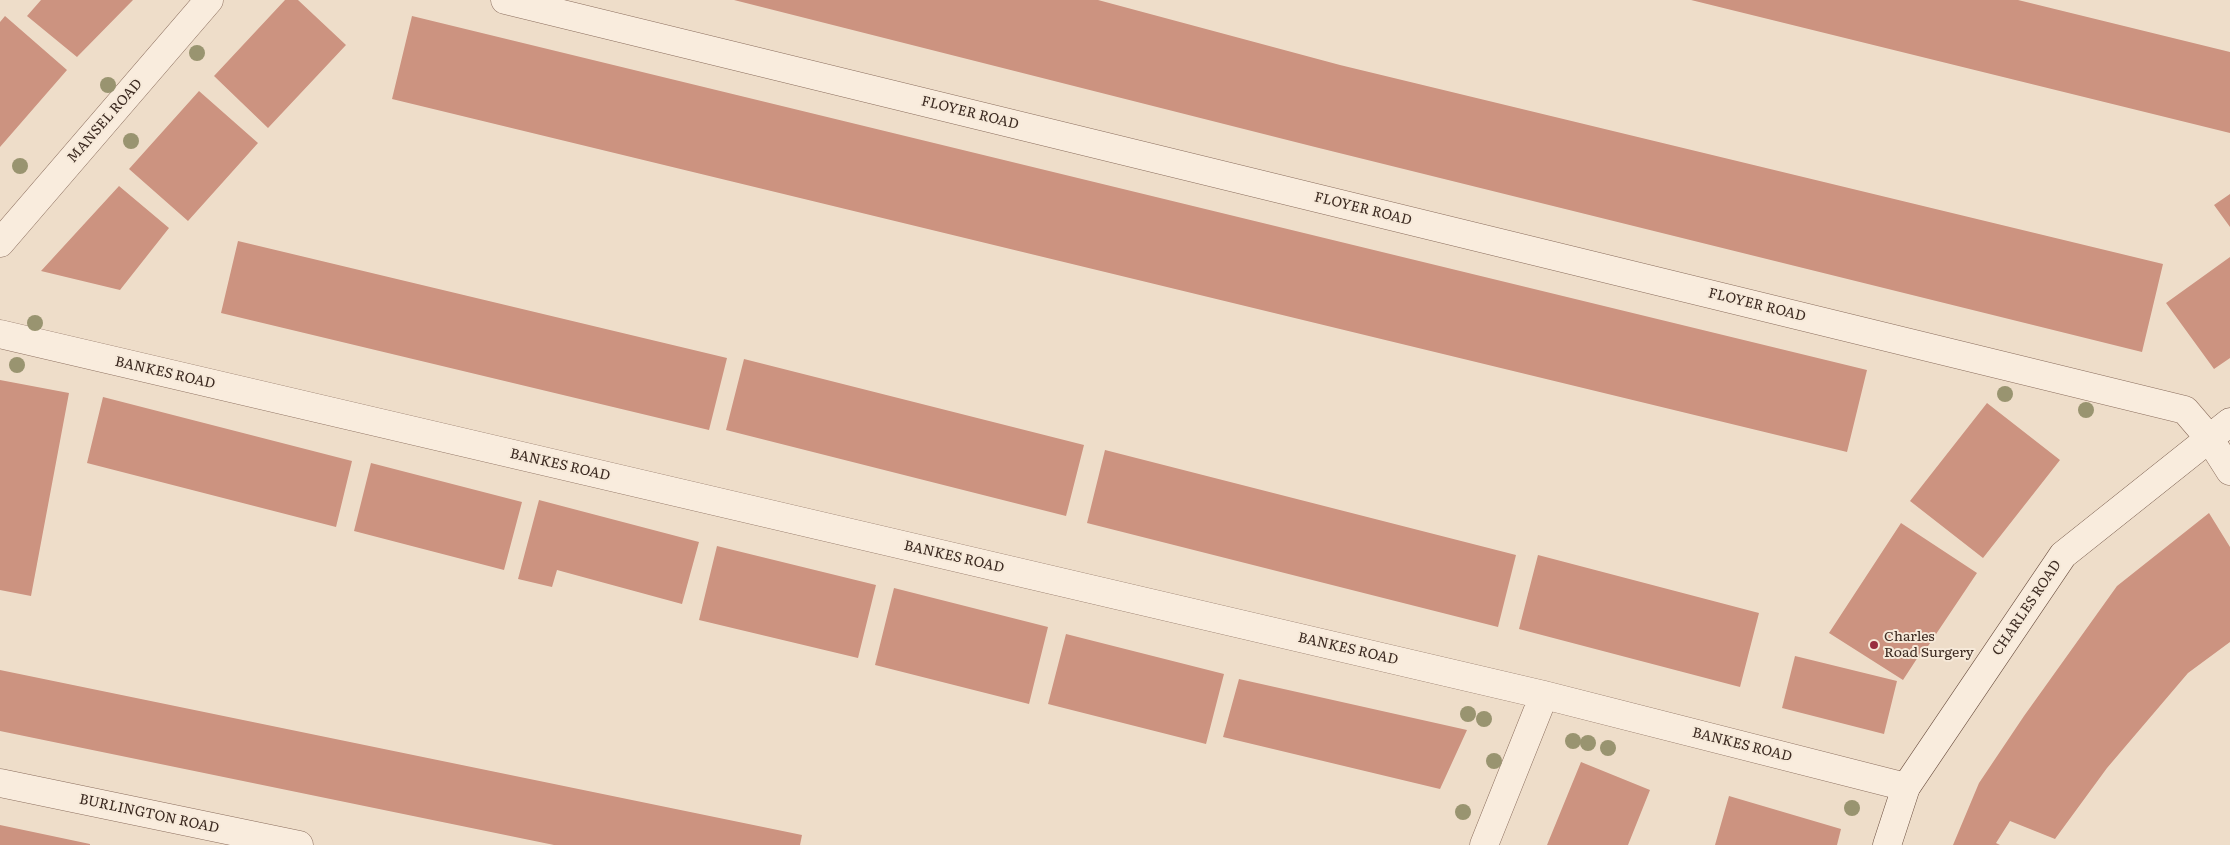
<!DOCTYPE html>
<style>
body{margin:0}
canvas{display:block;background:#eeddc9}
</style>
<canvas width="2230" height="845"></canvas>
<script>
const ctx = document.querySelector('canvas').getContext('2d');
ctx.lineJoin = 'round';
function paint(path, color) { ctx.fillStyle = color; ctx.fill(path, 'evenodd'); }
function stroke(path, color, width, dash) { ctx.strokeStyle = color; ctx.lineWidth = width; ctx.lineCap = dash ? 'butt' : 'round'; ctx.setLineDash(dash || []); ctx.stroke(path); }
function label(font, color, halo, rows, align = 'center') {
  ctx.font = font + ' Literata,serif'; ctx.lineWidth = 4; ctx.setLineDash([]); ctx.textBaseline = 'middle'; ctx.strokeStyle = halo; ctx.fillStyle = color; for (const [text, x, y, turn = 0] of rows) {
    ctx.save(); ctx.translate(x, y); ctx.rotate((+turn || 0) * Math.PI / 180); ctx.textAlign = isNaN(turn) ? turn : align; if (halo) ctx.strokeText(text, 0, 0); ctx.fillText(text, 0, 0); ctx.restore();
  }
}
paint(new Path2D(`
 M41,0H133L77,57L27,16Z
 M285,0H298L346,45L268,128L214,76Z
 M734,0H1098L1340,65L2163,264L2142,352L1315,147Z
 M1691,0H2018L2230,52V133Z
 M5,16L67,70L0,147V22Z
 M412,16L1867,370L1847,452L392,99Z
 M199,91L258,143L188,221L129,169Z
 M119,186L169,228L120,290L41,271Z
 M2230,194V227L2214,205Z
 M238,241L727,358L709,430L221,313Z
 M2230,257V358L2214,369L2166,303Z
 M744,359L1084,445L1066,516L726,430Z
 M0,380L69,393L31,596L0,590Z
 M103,397L352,461L336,527L87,463Z
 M1987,403L2060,460L1983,558L1910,501Z
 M1105,450L1516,555L1498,627L1087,523Z
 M371,463L522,502L504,570L354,531Z
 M539,500L699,542L682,604L557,570L552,587L518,579Z
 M2209,513L2230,547V642L2188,673L2107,768L2055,839L2010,821L1996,843L2000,845H1953L1979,783L2024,716L2117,586Z
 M1901,523L1977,573L1920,658L1918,657L1903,680L1829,633Z
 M717,546L876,585L858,658L699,620Z
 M1538,555L1759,613L1740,687L1519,629Z
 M894,588L1048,627L1029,704L875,665Z
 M1066,634L1224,674L1206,744L1048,704Z
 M1795,656L1897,681L1884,734L1782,708Z
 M0,670L802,835L800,845H554L0,731Z
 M1239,679L1467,730L1440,789L1223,737Z
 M1581,762L1650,790L1628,845H1547Z
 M1729,796L1841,829L1837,845H1715Z
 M0,825L90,844V845H0Z`), '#cc9380');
const street = new Path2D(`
 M505,0L2185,410L2209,438L2230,471
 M0,243L209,0
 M0,334L1544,695L1906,787
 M0,783L299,845
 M1484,845L1544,695`);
const secondary = new Path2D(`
 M1887,845L1906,787L2063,555L2230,422`);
stroke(street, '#8b6e5e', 29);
stroke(secondary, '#6d5041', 29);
stroke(street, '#f9ecdd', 28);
stroke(secondary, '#f9ecdd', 28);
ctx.fillStyle = '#999470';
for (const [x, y] of [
 [197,53],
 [108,85],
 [131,141],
 [20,166],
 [35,323],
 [17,365],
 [2005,394],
 [2086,410],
 [1468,714],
 [1484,719],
 [1573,741],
 [1588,743],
 [1608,748],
 [1494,761],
 [1852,808],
 [1463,812]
]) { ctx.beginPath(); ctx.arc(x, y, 8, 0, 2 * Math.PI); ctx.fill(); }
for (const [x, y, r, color] of [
 [1874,645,5,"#992e40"]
]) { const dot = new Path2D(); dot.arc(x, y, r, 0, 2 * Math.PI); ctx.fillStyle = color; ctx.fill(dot); stroke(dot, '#f6e9d9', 2); }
label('14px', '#3c2a21', '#f6e9d9', [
 ["FLOYER ROAD",970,113,14],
 ["MANSEL ROAD",105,121,-49],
 ["FLOYER ROAD",1363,209,14],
 ["FLOYER ROAD",1757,305,14],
 ["BANKES ROAD",165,373,13],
 ["BANKES ROAD",560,465,13],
 ["BANKES ROAD",954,557,13],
 ["CHARLES ROAD",2027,608,-56],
 ["BANKES ROAD",1348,649,13],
 ["BANKES ROAD",1742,745,14],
 ["BURLINGTON ROAD",149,814,12]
]);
label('14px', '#3c2a21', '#f6e9d9', [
 ["Charles",1884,637],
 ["Road Surgery",1884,653]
], 'left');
</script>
